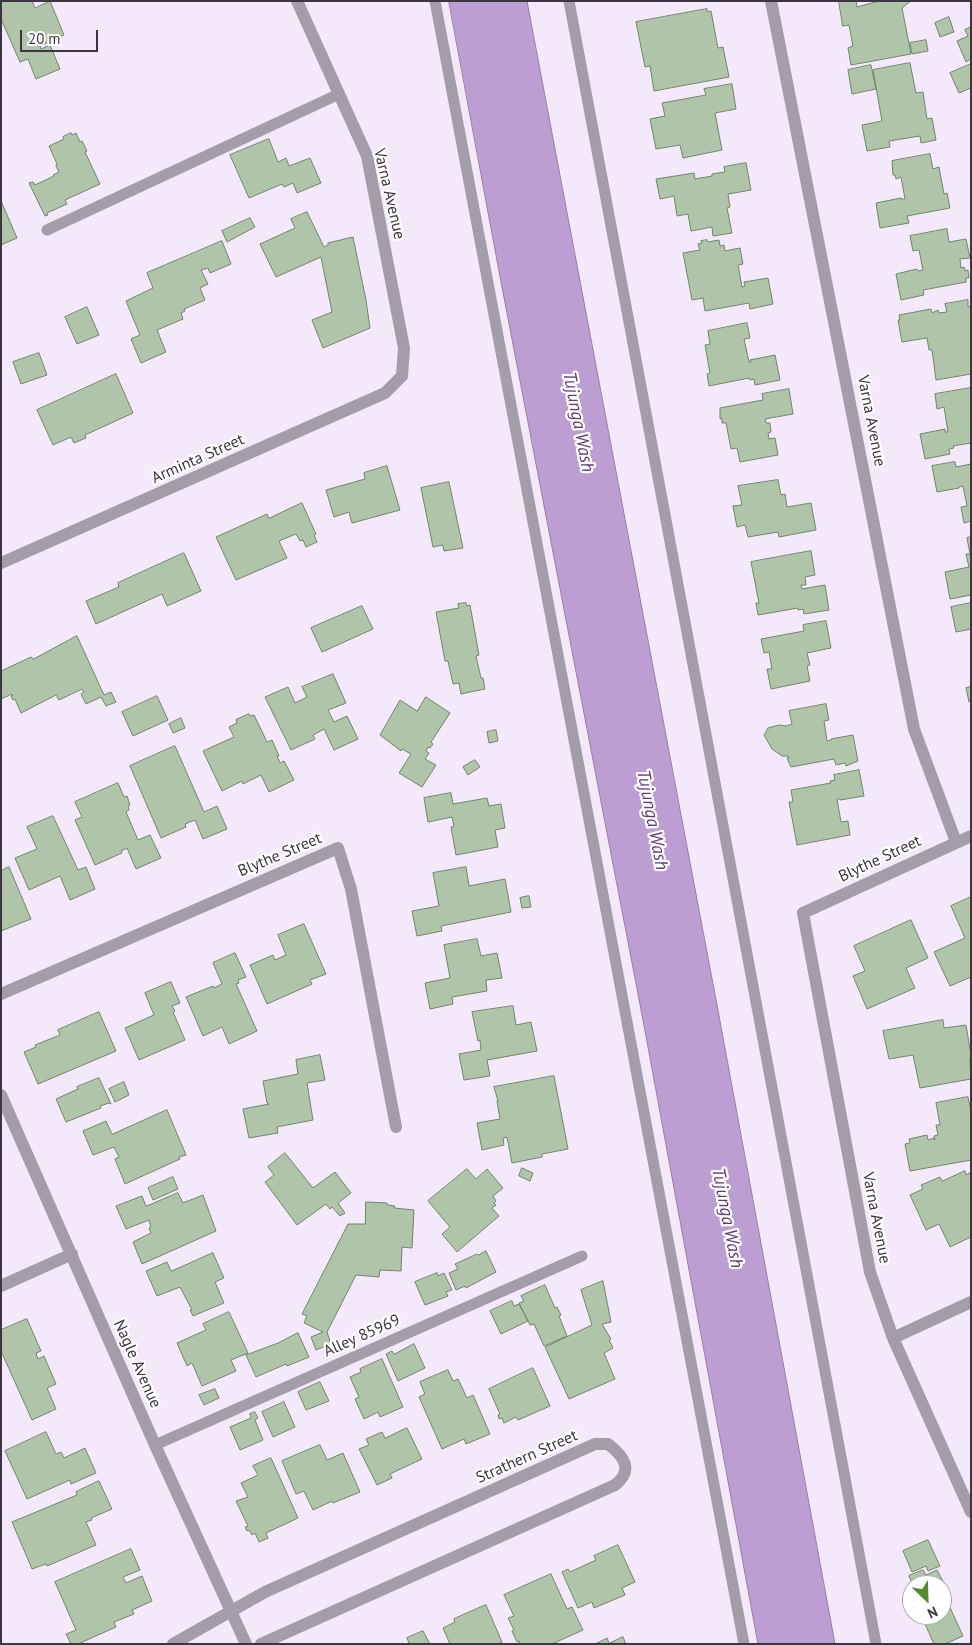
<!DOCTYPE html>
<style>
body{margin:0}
#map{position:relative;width:972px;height:1645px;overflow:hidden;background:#f4e8fb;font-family:"PT Sans",sans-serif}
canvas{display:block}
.frame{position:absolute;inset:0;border:2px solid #3d3642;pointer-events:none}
.north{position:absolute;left:902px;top:1575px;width:50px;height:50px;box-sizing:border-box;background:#fff;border:1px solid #b1afb3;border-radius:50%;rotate:156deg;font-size:14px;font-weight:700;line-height:20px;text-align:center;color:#3d3642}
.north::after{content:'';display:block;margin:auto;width:18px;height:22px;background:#4e8e30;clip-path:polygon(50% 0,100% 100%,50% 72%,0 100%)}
.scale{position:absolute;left:20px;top:30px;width:78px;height:22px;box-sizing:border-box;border:2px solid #3d3642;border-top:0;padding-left:6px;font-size:15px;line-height:18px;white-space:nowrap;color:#3d3642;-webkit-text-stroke:4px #fff;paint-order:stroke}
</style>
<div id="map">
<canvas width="972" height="1645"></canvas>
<div class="frame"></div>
<div class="north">N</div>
<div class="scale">20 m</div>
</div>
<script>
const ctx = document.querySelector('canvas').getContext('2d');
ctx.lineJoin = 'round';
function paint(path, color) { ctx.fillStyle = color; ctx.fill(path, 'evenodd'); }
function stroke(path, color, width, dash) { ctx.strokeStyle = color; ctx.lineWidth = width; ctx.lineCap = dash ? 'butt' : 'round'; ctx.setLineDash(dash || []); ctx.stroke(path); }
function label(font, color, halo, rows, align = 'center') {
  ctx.font = font + ' "PT Sans",sans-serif'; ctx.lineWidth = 4.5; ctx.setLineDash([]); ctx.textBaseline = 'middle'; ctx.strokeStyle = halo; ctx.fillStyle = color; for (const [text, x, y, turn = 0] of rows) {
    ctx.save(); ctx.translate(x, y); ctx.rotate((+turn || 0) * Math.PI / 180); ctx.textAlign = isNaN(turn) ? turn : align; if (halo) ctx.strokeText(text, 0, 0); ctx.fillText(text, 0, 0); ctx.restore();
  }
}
const water = new Path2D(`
 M449,1H527L717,1005L835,1644H758L643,1020L501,282Z`);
paint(water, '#bd9ed2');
stroke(water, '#977fa7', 1);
const building = new Path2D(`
 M1,1H32L35,8L50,1L64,35L40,46L41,49L50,45L60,69L36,79L28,59L20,62L1,19Z
 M839,1H856L857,7L879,1H911L902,8L911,54L851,65L848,48L853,46L849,25L843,26Z
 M707,9V12L711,11L718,48L723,47L729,77L654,91L650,66L645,67L636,22Z
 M949,17L954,32L940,37L935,23Z
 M971,27V59L966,62L957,41L968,36L965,30Z
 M926,40L928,51L912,54L910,43Z
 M910,63L916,93L923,92L927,119L932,118L936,140L921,143L920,136L889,141L890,147L867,151L862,125L882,121L873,70Z
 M971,64V88L959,93L950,73Z
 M871,65L876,89L852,94L848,70Z
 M732,84L736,109L715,113L722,150L683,158L680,145L656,149L650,119L665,116L662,103L706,95L704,89Z
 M71,133L72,135L76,133L80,142L82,141L87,151L85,152L100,184L65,200L67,204L47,213L48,215L45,216L29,183L33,182L35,185L54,176L53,175L59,172L56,166L57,164L49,146L64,139L63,137Z
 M269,139L278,162L286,158L289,166L310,158L321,183L297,193L293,183L284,187L282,184L249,198L230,155Z
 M930,154L933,169L939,167L944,194L947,193L950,208L907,216L909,223L880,228L876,203L901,198V199H905L901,177L896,179L895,175H893L892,161Z
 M746,163L751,190L728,194L730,207L727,208L732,233L713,236L712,227L691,231L688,214L677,216L674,196L660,199L656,179L694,173L695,179L712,176V174L725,172L724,167Z
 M1,201L17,238L1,245Z
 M307,212L324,247L328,245V243L353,237L366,300L370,328L323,348L312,320L332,312L321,257L276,277L260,244L295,228L291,219Z
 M250,218L255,227L227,242L222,231Z
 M947,229L949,242L966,239L970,258L960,259L961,268L964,267L965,271L968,270L969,278H966V282L923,290L924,295L901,300L896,274L917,269L918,271L923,270L919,250L913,251L910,236Z
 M707,240L708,242L719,240L720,246L724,245L725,251L740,248L743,264L738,265L742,287L745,286L744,282L768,278L773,304L750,309L749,303L705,311L703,298L692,300L683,253L700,250L698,244L702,243L701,241Z
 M222,241L231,264L210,273L208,268L201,270L208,284L200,288L205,300L184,309L185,311L181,313L183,319L157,330L166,352L141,363L131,339L140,335L126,301L153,288L147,273Z
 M968,300V307L971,306V374L936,380L932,350H929L927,338L902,342L898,320H900L899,315L931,309L932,313L938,310L939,313L947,312L945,304Z
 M87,307L99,335L77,344L65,317Z
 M747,323L750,338L744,339L749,362H751L750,360L775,355L780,380L755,385L754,379L750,380L749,378L709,386L707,374L710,373L705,345L710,344L708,331Z
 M39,353L47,375L21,384L13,362Z
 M116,374L133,413L85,435L86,438L74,443L71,437L53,445L37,410Z
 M971,388V443L953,446L954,448L949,449L950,454L925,459L920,434L945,429V432H948L944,407L937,409L935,394Z
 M789,389L793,414L765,419L766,423H770L771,432L768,433L769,439L775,438L778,455L740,462L737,448L731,449L726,423H722V418L720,419V408L763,400L762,394Z
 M955,462L956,467L971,464V521L964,523L961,507L967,506L963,486L959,487V488L937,492L932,466Z
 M387,466L400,510L352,523L349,512L334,517L326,490L365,479L364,473Z
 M778,480L781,495L785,494L787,507L811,503L816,530L779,537L778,532L748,537L745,525L737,527L733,506L742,505L738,486Z
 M449,482L463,548L444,551L443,545L433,547L421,488Z
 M302,503L316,534L314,535L317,542L306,547L303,540L300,541L296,534L279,541L287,558L236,580L216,537L267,514L269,518Z
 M971,537V595L950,599L945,572L969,567L966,554H970L967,538Z
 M811,551L815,575L805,577L806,585H801L802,589L825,585L829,610L804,614L803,609L798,610V608L758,615L756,603H759L751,562Z
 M184,553L201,591L167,606L162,594L96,624L86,601L119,587L118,583Z
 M466,603L467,606L470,605L479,655L476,656L481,678H483L485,689L461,694L459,683L453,684L448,661H445L436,612L459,608L458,604Z
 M971,603V629L956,632L951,607Z
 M362,606L373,629L322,652L311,628Z
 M826,621L831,648L807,653L810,665L807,666L810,681L771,689L767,669H772L769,652L764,653L761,639L804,631L803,625Z
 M77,636L104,695L111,692L116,702L106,706L101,697L86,704L81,694L84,692L82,689L59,700L56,695L21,713L15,699L13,700L11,696L13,695L12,694L1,699V671L31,657L33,659Z
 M333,674L346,703L328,710L334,722L347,716L358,739L334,750L324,729L313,735L315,739L291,750L265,697L288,687L295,703L307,697L302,687Z
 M971,687V701L969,702L966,688Z
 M157,696L168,720L133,736L122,712Z
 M426,697L450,713L431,742L433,744L430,748L428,747L426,751L429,753L425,759L436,765L422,787L399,773L411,754L402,749L401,751L380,735L400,700L417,711Z
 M826,704L829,720L824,721L827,741L831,740V739L853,735L858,761L846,766L845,763L836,765L834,759L791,767L787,758H789L788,756H782L772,749L764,735L768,728L779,725L786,726L792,724L789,711Z
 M249,714L250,716L254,715L267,742L272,740L279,756H277L280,763L284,761L294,780L269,792L261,775L243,784L242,781L222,791L203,751L234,737L229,727L237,723L236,720Z
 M181,718L185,728L173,733L169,724Z
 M496,730L498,741L489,743L487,732Z
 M175,746L204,812L217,806L227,829L203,839L195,820L185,824L186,827L161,838L130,766Z
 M475,760L480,767L468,775L463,767Z
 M859,770L864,796L840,800V799H837L841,822L848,821L850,835L797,845L789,802H793L791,790L831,783L830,781L835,780L834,775Z
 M118,783L124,797L127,796L130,805L128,806L129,810L126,812L138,840L150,835L161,858L136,869L127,848L121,851L122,853L95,865L75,820L82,817L75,802Z
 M451,793L453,804L487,798L489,806L501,804L505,828L495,830L498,847L456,855L451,827L454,826L452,817L428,822L424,798Z
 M53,816L78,870L86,867L95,889L70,900L60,876L29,890L15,858L37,849L27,827Z
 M9,867L31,919L1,931V871Z
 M466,867L469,886L505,879L511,912L441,926L442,931L417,936L412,911L439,906L433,873Z
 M529,896L531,907L522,908L520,898Z
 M971,897V977L950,986L934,952L965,938L951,906Z
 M911,920L928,958L906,968L915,988L867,1009L853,976L865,971L854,946Z
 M304,924L326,974L310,980L312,984L267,1004L250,965L273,955L275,960L286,955L278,935Z
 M477,939L481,956L497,953L502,978L486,980L487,991L452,997L453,1004L430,1009L425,983L450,978L444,945Z
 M235,953L246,977L238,980L239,983L236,984L257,1031L229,1044L222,1027L203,1036L186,997L213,986L214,988L222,984L213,963Z
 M171,982L180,1003L172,1006L175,1011L173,1012L185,1040L139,1060L125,1028L154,1015L145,993Z
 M513,1006L516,1025L531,1022L537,1051L487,1060L490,1076L464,1080L459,1054L481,1050L480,1040L478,1041L472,1012Z
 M99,1012L116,1051L38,1084L24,1052L36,1047L35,1045L60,1035L58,1030Z
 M943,1020L944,1028L966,1025L971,1055L970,1059L971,1079L920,1088L913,1055L889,1059L883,1031Z
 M320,1055L325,1080L307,1083L313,1120L277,1127L278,1133L249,1138L243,1109L269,1104L267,1103L263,1081L298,1074L296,1060Z
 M554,1076L568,1149L542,1154V1157L512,1163L507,1137L503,1138L504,1145L482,1150L477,1123L500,1119L497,1101H498L494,1087Z
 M99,1078L111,1104L109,1103L100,1106L101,1108L66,1122L56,1099L78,1089L77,1087Z
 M124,1082L129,1095L115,1102L109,1089Z
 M968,1097L971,1111V1160L910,1171L905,1144L910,1143L909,1139L927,1135L928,1140L934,1138L935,1140L934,1136L938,1135L936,1125H940L936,1103Z
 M167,1110L186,1155L179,1157L180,1159L125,1184L115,1159L119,1157L114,1147L93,1155L83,1131L106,1121L112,1134Z
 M285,1153L313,1188L335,1172L351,1193L338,1203L345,1213L340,1216L332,1207L330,1209L326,1204L297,1225L265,1182L274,1175L268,1167Z
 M522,1168L533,1173L530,1181L519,1176Z
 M467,1169L476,1179L487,1169L503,1188L493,1196L496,1201L494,1203L496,1205L492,1208L499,1216L457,1252L442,1234L450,1227L428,1201Z
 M965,1171L966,1175L971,1172V1237L950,1247L939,1224L926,1230L910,1195L923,1189L921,1185L940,1177L942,1181Z
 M173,1177L178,1189L153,1200L148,1188Z
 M178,1193L183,1203L203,1195L216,1231L142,1264L133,1242L151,1233L149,1228L151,1227L149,1220L126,1229L116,1206L142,1196L146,1206Z
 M366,1202L387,1203V1205L395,1206L394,1208L414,1210L412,1248L402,1247L401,1271L380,1270L379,1277L356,1275L327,1332L331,1344L316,1350L311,1337L323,1332L304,1323L307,1316L302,1314L348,1224H365Z
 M486,1251L496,1272L466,1288L465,1286L456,1290L449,1273L458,1269L455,1264L477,1254L478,1255Z
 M213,1253L224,1278L215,1282L224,1303L193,1316L190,1310H192L180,1287L157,1296L146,1271L167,1262L171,1271Z
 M437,1273L438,1276L444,1273L452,1290L446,1292L448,1296L425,1305L415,1282Z
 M603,1281L611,1322L602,1324L611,1339L609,1340L613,1348L604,1353L615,1379L569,1399L545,1347L592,1325L581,1290Z
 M545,1285L555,1308L557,1307L561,1315L559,1316L567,1336L544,1346L534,1324L530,1325L519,1303L524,1301L521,1296Z
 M512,1301L514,1306L519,1304L528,1321L501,1334L490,1311Z
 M229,1312L248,1353L231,1360L236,1371L202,1386L192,1363L187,1366L177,1343L206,1330L203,1324Z
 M27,1319L41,1351L36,1353L38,1359L44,1356L56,1384L47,1388L56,1409L32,1420L1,1351V1330Z
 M298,1333L309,1357L287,1366L286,1364L256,1377L246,1355L278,1343Z
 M414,1344L425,1368L398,1381L386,1354L392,1351L394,1354Z
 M382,1359L403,1407L380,1417L378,1412L364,1419L355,1399L359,1397L350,1377L361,1372L360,1369Z
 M533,1368L550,1406L518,1420L516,1417L504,1423L502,1418L499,1419L498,1415L500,1414L489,1389Z
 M448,1370L453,1381L458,1379L467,1398L473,1395L490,1434L466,1444L464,1439L442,1449L419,1397L425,1394L420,1382Z
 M320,1382L329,1401L306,1410L298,1392Z
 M215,1389L219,1398L204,1405L199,1395Z
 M284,1402L295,1427L273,1437L262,1412Z
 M255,1412L258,1418L255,1420L263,1440L240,1450L230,1427L251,1418L250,1414Z
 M407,1428L422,1459L390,1474L392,1478L377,1485L359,1449L369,1445L366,1439L382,1432L385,1438Z
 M46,1432L56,1454L61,1452L64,1458L85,1448L96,1473L71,1484L70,1480L27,1499L5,1451Z
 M320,1445L327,1460L343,1453L360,1492L333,1503L332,1501L313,1510L304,1491L296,1494L282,1461Z
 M271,1458L298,1518L266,1533L268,1538L259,1542L255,1533L252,1535L249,1530L247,1531L245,1527L248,1526L236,1501L248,1497L241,1483L258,1475L253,1466Z
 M99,1481L112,1509L91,1518L92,1520L86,1522L96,1545L47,1566L46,1564L32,1569L12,1522L77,1495L76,1492Z
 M928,1540L940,1566L928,1571L926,1566L912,1572L903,1551Z
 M618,1545L635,1582L622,1588L625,1595L594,1608L592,1602L578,1608L562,1572L568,1569L570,1572L596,1560L594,1556Z
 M131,1549L140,1570L123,1577L126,1583L142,1576L152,1601L132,1610L134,1614L114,1622L116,1627L78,1644H71L66,1634L76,1630L55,1582Z
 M923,1570L926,1575L937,1570L945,1585L942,1586V1585H913L909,1576Z
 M551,1574L567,1609L572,1607L583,1630L552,1644H520L519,1641L517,1642L512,1631L514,1630L508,1618L514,1616L504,1595Z
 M942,1590L963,1636L945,1644H934L921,1615H942Z
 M486,1605L502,1642L498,1644H450L443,1628L455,1622L454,1619Z
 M423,1631L430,1644H407L409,1643L407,1638Z
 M623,1637L626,1644H595L607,1638L609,1643Z`);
paint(building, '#afc4a8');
stroke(building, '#71856a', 1);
stroke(new Path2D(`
 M435,1L744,1644
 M569,1L876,1644
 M47,230L339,94
 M155,1445L582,1256`), '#a39ca9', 11);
stroke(new Path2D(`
 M771,1L914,729L956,842
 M1,563L385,393L402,376L404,348L367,156L297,1
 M971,836L803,913L870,1272L893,1338L971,1512
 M1,994L338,848L351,889L396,1127
 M1,1095L155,1445L246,1644
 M1,1286L72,1254
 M893,1338L971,1302
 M173,1644L265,1592L595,1444H608C624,1456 634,1470 615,1485L261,1644`), '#a39ca9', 12);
label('16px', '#3d3642', '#fff', [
 ["Varna Avenue",389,194,77],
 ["Varna Avenue",871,421,79],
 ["Arminta Street",198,459,-24],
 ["Blythe Street",280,855,-23],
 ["Blythe Street",880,859,-25],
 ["Varna Avenue",876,1218,79],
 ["Alley 85969",362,1336,-24],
 ["Nagle Avenue",137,1364,66],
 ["Strathern Street",527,1457,-24]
]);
label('italic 18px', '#603777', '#fff', [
 ["Tujunga Wash",578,422,79],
 ["Tujunga Wash",652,820,79],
 ["Tujunga Wash",727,1218,79]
]);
</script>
